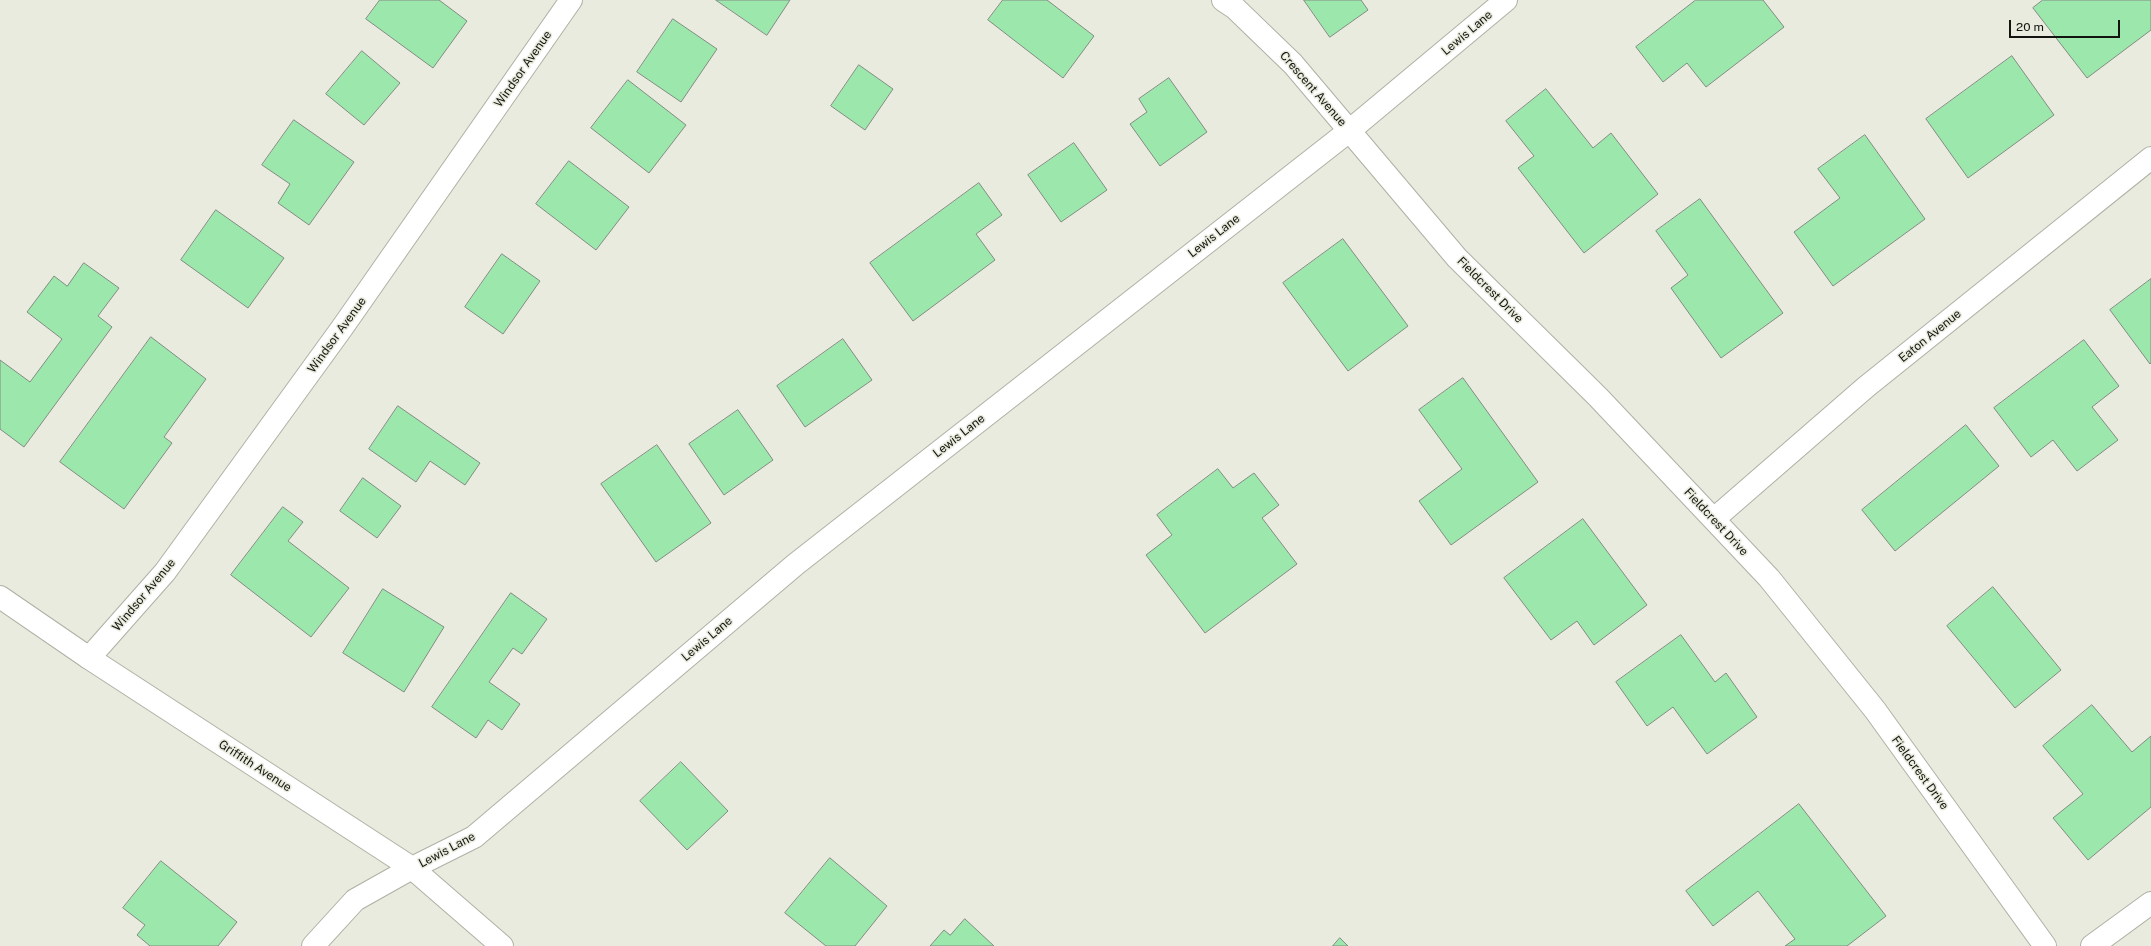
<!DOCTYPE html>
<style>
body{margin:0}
#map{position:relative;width:2151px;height:946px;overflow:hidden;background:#e8ebdd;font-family:"Public Sans",sans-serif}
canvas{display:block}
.scale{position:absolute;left:2009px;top:20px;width:111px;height:18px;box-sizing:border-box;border:2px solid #13140f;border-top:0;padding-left:5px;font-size:12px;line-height:14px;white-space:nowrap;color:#13140f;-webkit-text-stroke:3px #e8ebdd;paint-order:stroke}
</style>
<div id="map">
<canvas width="2151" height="946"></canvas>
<div class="scale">20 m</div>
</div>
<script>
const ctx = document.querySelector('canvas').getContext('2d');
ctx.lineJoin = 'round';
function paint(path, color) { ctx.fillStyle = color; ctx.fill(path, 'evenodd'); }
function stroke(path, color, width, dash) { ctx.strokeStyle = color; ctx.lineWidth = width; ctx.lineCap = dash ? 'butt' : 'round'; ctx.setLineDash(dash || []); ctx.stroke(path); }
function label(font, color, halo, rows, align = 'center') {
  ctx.font = font + ' "Public Sans",sans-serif'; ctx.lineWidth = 3; ctx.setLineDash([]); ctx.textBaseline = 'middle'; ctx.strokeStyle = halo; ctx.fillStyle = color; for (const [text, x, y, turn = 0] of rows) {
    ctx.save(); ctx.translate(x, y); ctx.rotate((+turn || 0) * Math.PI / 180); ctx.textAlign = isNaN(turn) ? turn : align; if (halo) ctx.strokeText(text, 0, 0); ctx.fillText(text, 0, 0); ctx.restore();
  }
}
const building = new Path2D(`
 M380,0H439L467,21L433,68L366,19Z
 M716,0H790L767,35Z
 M1003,0H1047L1094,36L1063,78L988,20Z
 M1304,0H1361L1368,10L1330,37Z
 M1696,0H1763L1784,27L1706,87L1687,63L1663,82L1636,47Z
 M2043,0H2151V30L2087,78L2033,8Z
 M673,19L717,49L681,102L637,72Z
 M362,51L400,83L364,125L326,94Z
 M2012,56L2054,115L1968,178L1926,119Z
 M859,65L893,89L865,130L831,106Z
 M1169,78L1207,132L1160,166L1130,124L1147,112L1139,99Z
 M628,80L686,125L649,173L591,128Z
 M1546,89L1593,148L1611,133L1658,194L1584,253L1518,168L1534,156L1506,121Z
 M294,120L354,162L309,225L278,203L290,184L262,165Z
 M1865,135L1925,219L1833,286L1794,232L1840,198L1818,169Z
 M1074,143L1107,190L1061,222L1028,175Z
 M569,161L629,207L596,250L536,204Z
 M979,183L1002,215L976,234L995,260L913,321L870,263Z
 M1700,199L1783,313L1721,358L1671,288L1688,275L1656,231Z
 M216,210L284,258L248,308L181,260Z
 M1343,239L1408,326L1348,371L1283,283Z
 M502,254L540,281L503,334L465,307Z
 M84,263L119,288L98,316L112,327L24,447L0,429V360L30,382L62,339L27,312L54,276L67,286Z
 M2151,279V363L2150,364L2110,310Z
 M151,337L206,379L164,437L172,443L124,509L60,462Z
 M843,339L872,380L805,427L777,386Z
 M2084,340L2119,386L2092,407L2118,440L2077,471L2053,440L2031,457L1994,408Z
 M1463,378L1538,482L1451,545L1419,501L1462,469L1419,410Z
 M398,406L480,463L465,485L430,461L416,482L369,449Z
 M738,410L773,460L724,495L689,444Z
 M1966,425L1999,466L1895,551L1862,510Z
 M657,445L711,523L656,562L601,484Z
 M1218,469L1233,488L1254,473L1279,505L1262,518L1297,564L1205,633L1146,555L1172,535L1157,515Z
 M363,478L401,506L377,538L340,511Z
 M283,507L303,522L288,541L349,588L311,637L231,575Z
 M1583,519L1647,605L1594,645L1577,621L1551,640L1504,578Z
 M1993,587L2061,670L2015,708L1947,626Z
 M383,589L444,627L404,692L343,653Z
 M511,593L547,619L522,654L513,648L489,682L520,704L502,730L488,720L476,738L432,707Z
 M1681,635L1715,682L1726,673L1757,717L1707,754L1673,707L1647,726L1616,682Z
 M2092,705L2132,752L2151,736V807L2088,860L2053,818L2083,794L2043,746Z
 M681,762L728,811L687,850L640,801Z
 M1799,804L1886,916L1847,946H1785L1795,939L1758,891L1713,926L1686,891Z
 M830,858L887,906L855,946H826L785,913Z
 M161,861L237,922L218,946H150L137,935L145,925L123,908Z
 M965,919L994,946H930L944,930L950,935Z
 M1340,938L1348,946H1333Z`);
paint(building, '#9ce7ab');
stroke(building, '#818c83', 1);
const minor = new Path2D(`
 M1223,0L1235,8L1293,64L1457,258L1598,397L1769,578L1875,710L2045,946
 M1714,519L1866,387L2151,158
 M89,658L165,572L342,328L571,0
 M313,946L355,900L412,868
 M2092,946L2151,903`);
const tertiary = new Path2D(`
 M0,597L89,658L412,868L502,946
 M412,868L474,837L796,564L1349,131L1506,0`);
stroke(minor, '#aeb1a4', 24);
stroke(tertiary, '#aeb1a4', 24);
stroke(minor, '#fff', 22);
stroke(tertiary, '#fff', 22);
label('12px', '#13140f', '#e8ebdd', [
 ["Lewis Lane",1467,33,-40],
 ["Windsor Avenue",523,69,-55],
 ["Crescent Avenue",1313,89,49],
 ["Lewis Lane",1214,236,-38],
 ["Fieldcrest Drive",1490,290,45],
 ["Windsor Avenue",337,335,-54],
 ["Eaton Avenue",1930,336,-39],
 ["Lewis Lane",959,436,-38],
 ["Fieldcrest Drive",1716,522,47],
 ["Windsor Avenue",144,595,-50],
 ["Lewis Lane",707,639,-40],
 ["Griffith Avenue",255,766,33],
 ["Fieldcrest Drive",1920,773,54],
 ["Lewis Lane",447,850,-28]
]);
</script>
